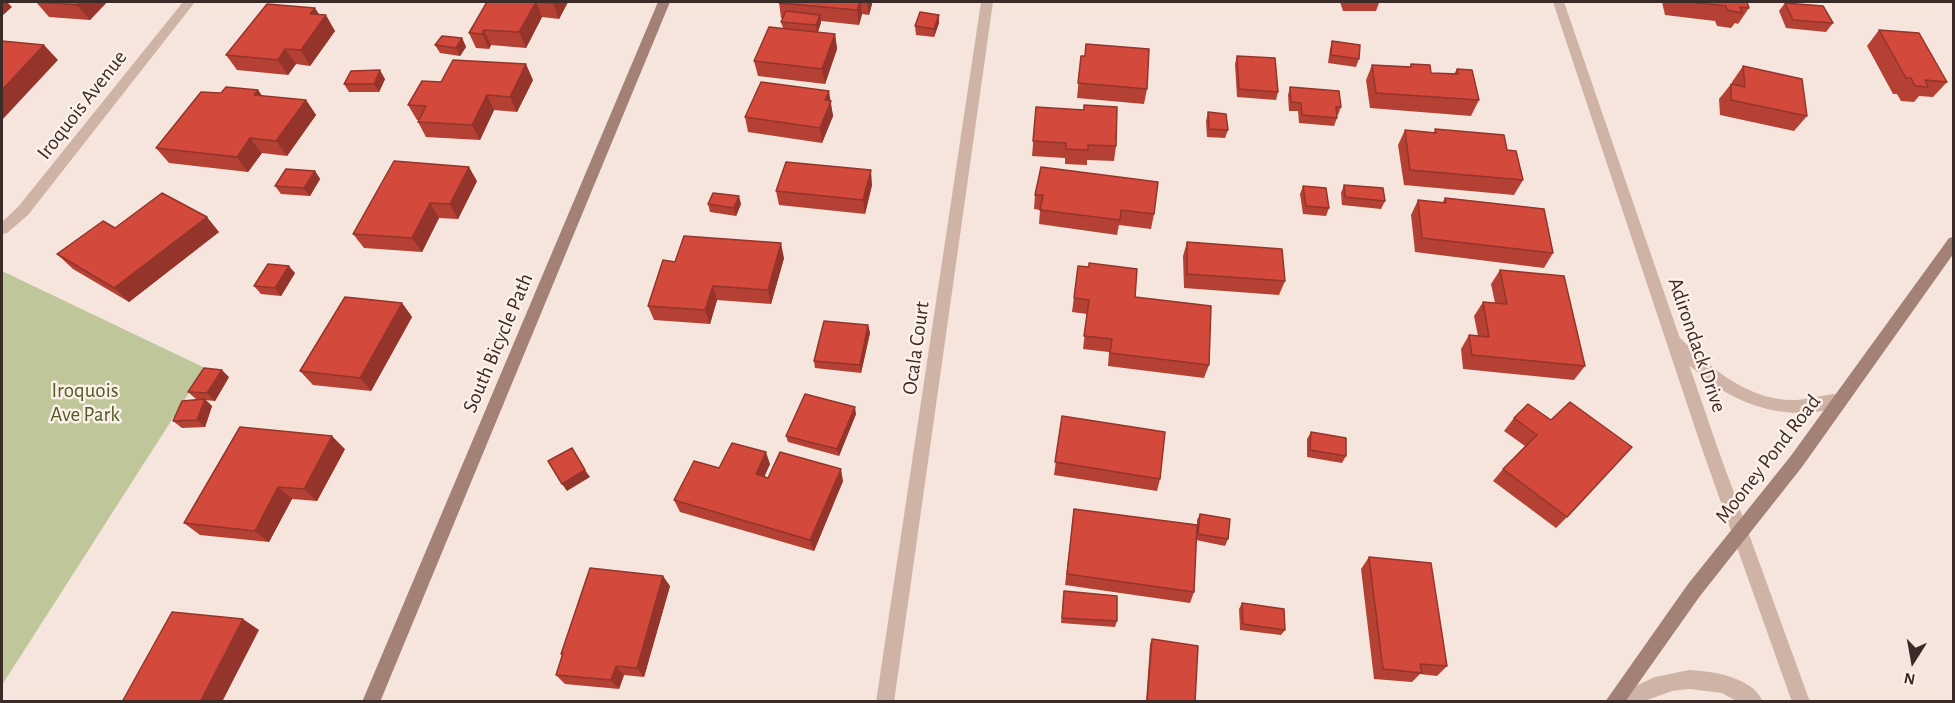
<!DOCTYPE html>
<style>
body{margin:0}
#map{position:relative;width:1955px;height:703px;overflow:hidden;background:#f5e5dc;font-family:"Alegreya Sans",sans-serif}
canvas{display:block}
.frame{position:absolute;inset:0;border:3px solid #3a2b28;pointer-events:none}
.north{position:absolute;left:1883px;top:631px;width:60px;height:60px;-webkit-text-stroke:4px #fcf0e9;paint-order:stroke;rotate:191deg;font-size:16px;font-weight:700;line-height:24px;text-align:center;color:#3a2b28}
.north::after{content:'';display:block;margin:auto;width:21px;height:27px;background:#3a2b28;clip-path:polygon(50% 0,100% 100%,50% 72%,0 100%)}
</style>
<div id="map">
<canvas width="1955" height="703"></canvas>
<div class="frame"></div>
<div class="north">N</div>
</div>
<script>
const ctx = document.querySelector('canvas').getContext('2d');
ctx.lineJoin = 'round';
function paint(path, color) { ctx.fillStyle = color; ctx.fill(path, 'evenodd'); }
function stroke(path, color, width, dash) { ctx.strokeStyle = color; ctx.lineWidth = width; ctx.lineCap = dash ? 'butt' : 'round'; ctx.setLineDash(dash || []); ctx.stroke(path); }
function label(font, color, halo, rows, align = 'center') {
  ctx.font = font + ' "Alegreya Sans",sans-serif'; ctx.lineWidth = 5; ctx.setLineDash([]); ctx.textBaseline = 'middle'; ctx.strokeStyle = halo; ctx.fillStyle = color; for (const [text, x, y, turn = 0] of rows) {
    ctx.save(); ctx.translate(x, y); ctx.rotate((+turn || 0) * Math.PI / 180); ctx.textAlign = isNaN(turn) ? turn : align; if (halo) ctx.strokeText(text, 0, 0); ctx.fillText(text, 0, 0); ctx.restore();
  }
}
paint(new Path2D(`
 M2,271L205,368L2,685Z`), '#bec69a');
paint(new Path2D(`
 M1673,334L1678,336C1710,367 1747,401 1795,400C1808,400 1834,391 1845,395L1848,400L1845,405C1791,424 1737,407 1695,370C1685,362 1671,352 1666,340L1668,336Z
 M1689,670C1712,671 1753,677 1763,702H1738L1722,693L1689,689L1672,691L1642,702H1614L1616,695L1655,677Z`), '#cfb3a6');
paint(new Path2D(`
 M183,2H195L28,215L7,233L2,234V222L18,207Z
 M981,2H993L894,702H876Z
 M1553,2H1564L1718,449L1810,702H1792L1702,449Z`), '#cfb3a6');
paint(new Path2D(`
 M658,2H670L380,702H362Z
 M1954,237V253L1802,467L1700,596L1625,702H1605L1688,584L1790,457L1949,238Z`), '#a38177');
paint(new Path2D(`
 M36,2H107L90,20L49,17Z
 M487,2H568L559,19L542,17L526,48L491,45L489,49L476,48L469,33Z
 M779,2H872V4L869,15L862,14L859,25L821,21L818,32L835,34L837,49L825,84L758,76L754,61L783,28L781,22L783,18H781Z
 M1322,2H1396H1395L1379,3L1376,11H1343L1340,2Z
 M1662,2H1747L1749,8L1738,24L1735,23L1731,28L1717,26L1715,21L1665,15Z
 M1785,3L1833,23L1826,32L1786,28L1779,11Z
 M320,15L335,31L310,66L296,64L288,75L237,70L226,55Z
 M939,23L934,37L916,35L915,26Z
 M1879,30L1947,82L1933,97L1919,96L1914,102L1901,101L1897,94H1893L1867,46Z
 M462,38L466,47L460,56L440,53L435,45Z
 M1332,41L1359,59L1356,67L1328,63L1330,49Z
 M1081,56L1147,89L1144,104L1077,98Z
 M1237,56L1278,92L1276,100L1237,97L1235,64Z
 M1411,64L1431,73L1454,74L1457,69L1479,100L1471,116L1370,108L1366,80L1372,65L1410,67Z
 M1743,66L1807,116L1794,131L1720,115L1719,99L1731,84H1732V82Z
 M385,79L379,92H349L344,84Z
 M533,80L517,112L494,110L480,140L426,137L418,122V120H417L408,105L441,82Z
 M1290,87L1341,107L1338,115H1337V118L1334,126L1299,123L1298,111H1289L1288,95Z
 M258,90L262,96L306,100L316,115L287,156L262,153L248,172L169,163L156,148L221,93Z
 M830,101L833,116L822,143L748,132L745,117Z
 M1036,107L1116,146L1114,161L1087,160V165L1065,164V158L1032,156Z
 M1208,112L1228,130L1225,138L1207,137L1206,121Z
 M1435,129L1523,180L1514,195L1404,185L1398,145L1405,130L1434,133Z
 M1041,167L1154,214L1151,229L1119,225L1117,235L1039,224L1040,210L1034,209L1035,195Z
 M315,171L320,179L310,196L281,194L275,186Z
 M477,181L458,219L439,218L422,252L364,248L353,234Z
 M872,185L865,214L779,205L776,191Z
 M1344,185L1385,201L1381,209L1342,205L1341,193Z
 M1303,186L1329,208L1326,216L1303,214L1300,194Z
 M1445,198L1553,253L1544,268L1415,252L1411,215L1418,200L1442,203Z
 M708,204H741L736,216L710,212Z
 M115,228L219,232L129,302L73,269L57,254Z
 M1187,242L1285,281L1279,295L1184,288L1183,256Z
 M784,258L771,304L717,300L710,324L654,320L648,306L675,262Z
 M1078,266L1135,297L1209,365L1204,378L1108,366L1109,352L1083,349L1087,314L1072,312Z
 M1500,270L1585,366L1574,380L1463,369L1461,349L1469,335L1478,336L1474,316L1483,302L1495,303L1491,284Z
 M295,273L281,296L261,294L254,286Z
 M402,303L412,317L371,391L313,385L300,371Z
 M868,325L870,333L861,373L815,368L814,361Z
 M229,377L215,401L205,400L212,406L205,427L182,428L173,421L201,399H196L188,392Z
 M1528,404L1567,517L1556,528L1493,481L1503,469L1525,446L1504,431L1514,418Z
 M856,414L839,456L788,442L786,436Z
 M1062,416L1160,479L1157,491L1054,475Z
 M1311,432L1346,456L1342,463L1307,457V439Z
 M345,449L317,501L292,499L269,542L200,535L184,523Z
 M770,464L764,477L768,478L843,481L814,551L680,512L674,500L719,468Z
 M1074,509L1197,525V520L1200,514L1228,539L1225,546L1196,540L1194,592L1190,603L1065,585Z
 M1369,557L1447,666L1437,676L1420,674L1412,682L1374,679L1361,569Z
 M670,586L644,677L624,675L619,689L565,684L556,675Z
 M1064,591L1117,621L1115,627L1061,623Z
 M1242,603L1285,630L1281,635L1240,630L1239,609Z
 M1152,639L1195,702H1146L1150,644Z`), '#b54034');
paint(new Path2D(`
 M2,2H7L12,7L2,16Z
 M80,2H107L90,20L77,5Z
 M536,2L542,17L526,48L519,32Z
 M554,2H568L559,19L553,3Z
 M860,2H861L862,14L859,25L857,10Z
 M867,2H872V4L869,15Z
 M315,8L323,20L326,15L335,31L310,66L301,50L310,14Z
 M820,15L821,23L817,34L816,25Z
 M939,15V23L934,37V29Z
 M484,30L491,45L489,49L482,34Z
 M835,34L837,49L825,84L822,69Z
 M462,38L466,47L460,56L456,48Z
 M44,45L58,60L2,120V90Z
 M285,49L296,64L288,75L278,60Z
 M526,64L533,80L517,112L510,97Z
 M380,70L385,79L379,92L374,84Z
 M258,90L269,106L254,95Z
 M829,91L833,116L822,143L820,128L825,100Z
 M487,95L494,110L480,140L472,125Z
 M306,100L316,115L287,156L276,141Z
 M250,138L262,153L248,172L237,157Z
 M469,167L477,181L458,219L450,204Z
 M871,170L872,185L865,214L863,200Z
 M315,171L320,179L310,196L304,188Z
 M739,196L741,204L736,216L734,208Z
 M430,203L439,218L422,252L412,238Z
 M207,217L219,232L129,302L114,288Z
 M781,243L784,258L771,304L768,290Z
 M289,266L295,273L281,296L275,288Z
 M713,286L717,300L710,324L705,310Z
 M402,303L412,317L371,391L360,378Z
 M868,325L870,333L861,373L860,365Z
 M222,370L229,377L215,401L207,393Z
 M205,399L212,406L205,427L197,420Z
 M855,407L856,414L839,456L837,449Z
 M332,436L345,449L317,501L304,489Z
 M766,452L770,464L760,486L756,474Z
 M841,469L843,481L814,551L810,540Z
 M585,470L590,477L567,491L562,484Z
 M278,487L292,499L269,542L255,531Z
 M663,576L670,586L644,677L637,668Z
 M243,619L259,630L222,702H200Z
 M616,666L624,675L619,689L611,680Z`), '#94342a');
const building = new Path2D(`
 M39,2H80L77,5Z
 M487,2H554L553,3L536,2L519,32L484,30L482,34L469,33Z
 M779,2H860L857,10L779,3Z
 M1690,2H1747L1749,8L1740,7L1742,13L1727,10L1726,6Z
 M1785,3L1823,6L1833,23L1793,20Z
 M267,4L315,8L310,14L326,15L301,50L285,49L278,60L226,55Z
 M786,11L820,15L816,25L781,22Z
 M920,12L939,15L934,29L915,26Z
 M769,27L835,34L822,69L754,61Z
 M1879,30L1919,33L1947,82L1925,80L1928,87L1915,86L1911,78H1906Z
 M442,36L462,38L456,48L435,45Z
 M2,41L44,45L2,90Z
 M1332,41L1360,45L1359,59L1331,55Z
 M1086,44L1149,49L1147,89L1078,83L1081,56H1085Z
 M1237,56L1275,58L1278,92L1239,89Z
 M453,60L526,64L510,97L487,95L472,125L418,122L426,106L408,105L422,81L441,82Z
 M1411,64L1430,65L1431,73L1458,74L1457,69L1472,70L1479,100L1376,93L1372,65L1411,67Z
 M1743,66L1802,79L1807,116L1731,100V84L1745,87Z
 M380,70L374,84H344L351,71Z
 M761,82L829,91L825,100L831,101L820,128L745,117Z
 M226,87L258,90L254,95L306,100L276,141L250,138L237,157L156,148L201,92L221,93Z
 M1290,87L1339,91L1341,107H1336L1337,118L1302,115L1301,103L1291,102Z
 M1084,105L1117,107L1116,146L1088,145V150L1066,149V143L1033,141L1036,107L1084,110Z
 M1208,112L1226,114L1228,130L1209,129Z
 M1435,129L1504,135L1507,150L1516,151L1523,180L1410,170L1405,130L1436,133Z
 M394,161L469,167L450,204L430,203L412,238L353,234Z
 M786,162L871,170L863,200L776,191Z
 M1041,167L1158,182L1154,214L1121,210L1120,220L1040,210L1043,195H1035Z
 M286,169L315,171L304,188L275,186Z
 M1344,185L1383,188L1385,201L1345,197Z
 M1303,186L1326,188L1329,208L1306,206Z
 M162,193L207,217L114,288L57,254L103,221L115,228Z
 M713,193L739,196L734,208L708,204Z
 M1445,198L1544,209L1553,253L1422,238L1418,200L1446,203Z
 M684,236L781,243L768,290L713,286L705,310L648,306L663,260L675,262Z
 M1187,242L1282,249L1285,281L1187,274Z
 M1089,263L1137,269L1135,297L1211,306L1209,365L1110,353L1112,339L1084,336L1089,300L1074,298L1078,266L1089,267Z
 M268,264L289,266L275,288L254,286Z
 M1500,270L1564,276L1585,366L1472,355L1469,335L1489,337L1483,302L1507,304Z
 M345,297L402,303L360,378L300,371Z
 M824,321L868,325L860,365L814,361Z
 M204,368L222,370L207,393L188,392Z
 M805,394L855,407L837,449L786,436Z
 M205,399L197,420L173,421L182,401Z
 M1570,402L1632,447L1567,517L1503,469L1537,435L1514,418L1528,404L1551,420Z
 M1062,416L1165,432L1160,479L1055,462Z
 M240,427L332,436L304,489L278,487L255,531L184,523Z
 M1311,432L1346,438V456L1310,450Z
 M732,443L766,452L756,474L768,478L780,452L841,469L810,540L674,500L694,461L719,468Z
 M572,448L585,470L562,484L548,461Z
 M1074,509L1197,525L1194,592L1067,574Z
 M1200,514L1230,519L1228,539L1198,534Z
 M1369,557L1431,563L1447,666L1420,664L1422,673L1383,669Z
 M590,568L663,576L637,668L616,666L611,680L556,675L563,653L561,654Z
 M1064,591L1117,596V621L1062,618Z
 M1242,603L1284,609L1285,630L1243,624Z
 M172,612L243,619L200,702H122Z
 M1152,639L1198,646L1195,702H1147Z`);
paint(building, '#d34a3c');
stroke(building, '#94342a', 1.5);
label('21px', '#3a2b28', '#fcf0e9', [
 ["Iroquois Avenue",82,105,-52],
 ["South Bicycle Path",498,343,-67],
 ["Adirondack Drive",1697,345,71],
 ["Ocala Court",916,348,-82],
 ["Mooney Pond Road",1768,459,-52]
]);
label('21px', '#505b28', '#fcf0e9', [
 ["Iroquois",85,391],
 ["Ave Park",85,415]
]);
</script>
